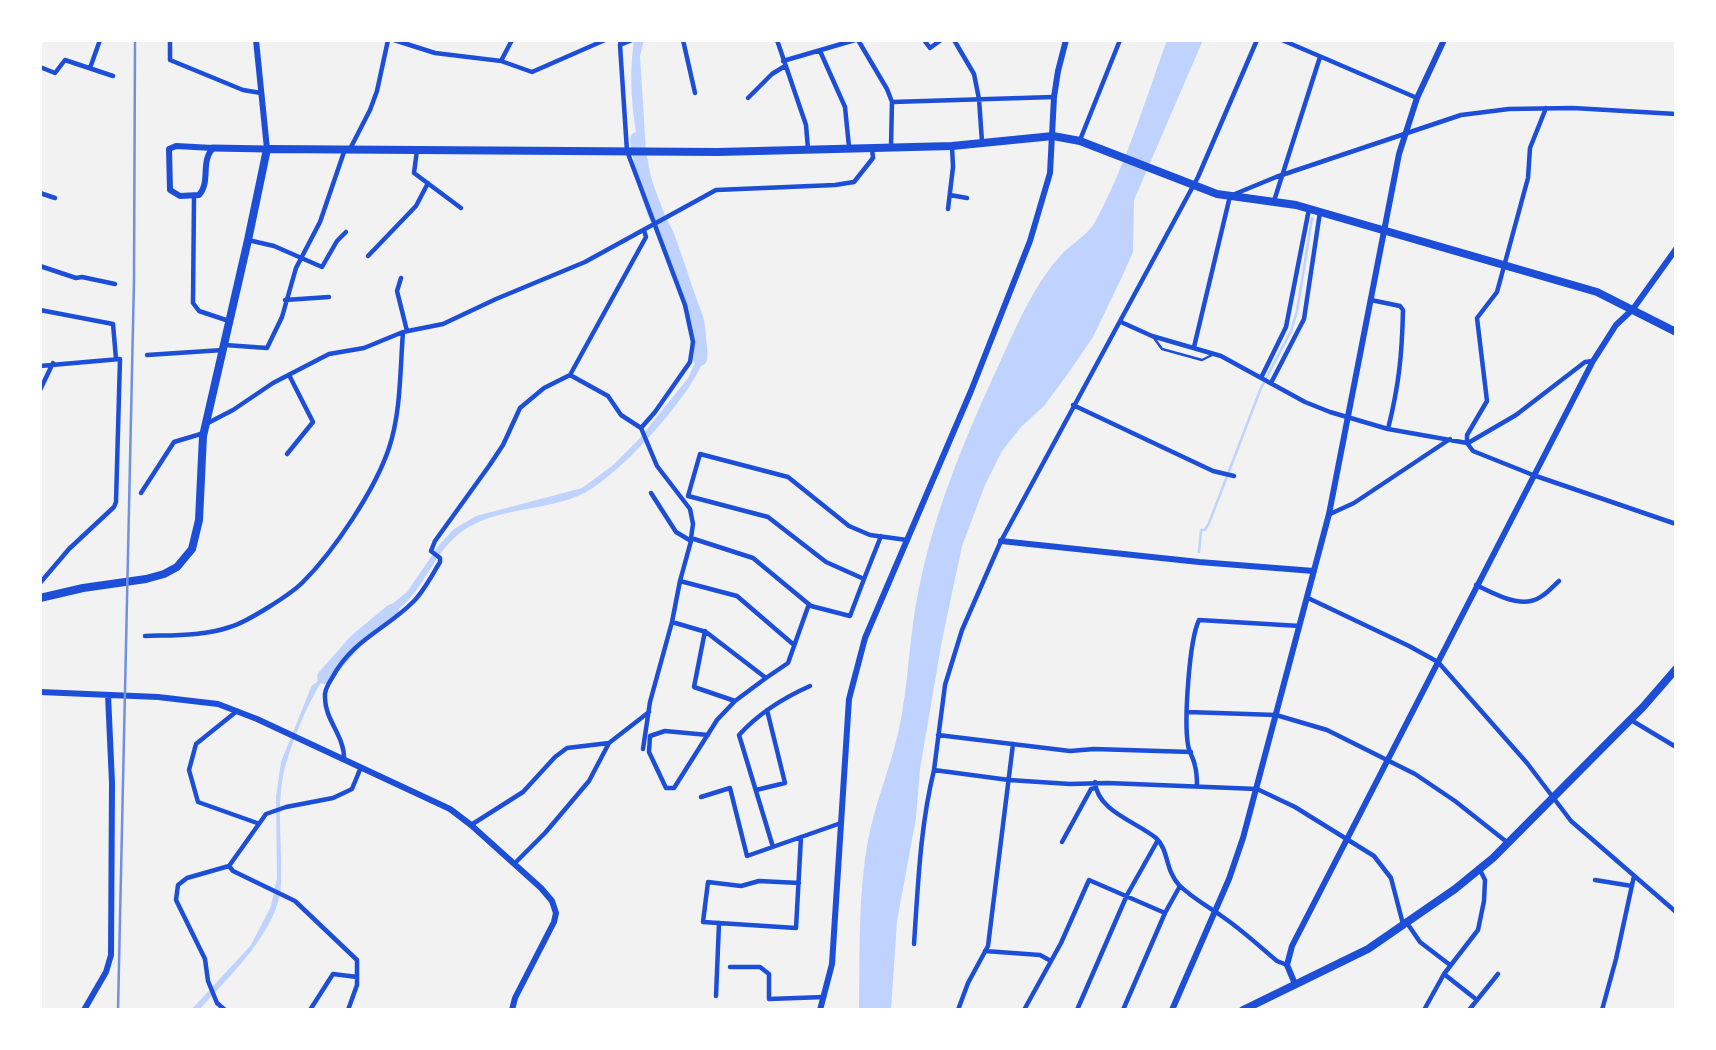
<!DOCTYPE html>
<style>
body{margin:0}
#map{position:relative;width:1716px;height:1050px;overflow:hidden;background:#f2f2f2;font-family:Bitter,serif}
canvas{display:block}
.frame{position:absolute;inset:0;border:42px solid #fff;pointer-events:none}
</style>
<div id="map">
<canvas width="1716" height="1050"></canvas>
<div class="frame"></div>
</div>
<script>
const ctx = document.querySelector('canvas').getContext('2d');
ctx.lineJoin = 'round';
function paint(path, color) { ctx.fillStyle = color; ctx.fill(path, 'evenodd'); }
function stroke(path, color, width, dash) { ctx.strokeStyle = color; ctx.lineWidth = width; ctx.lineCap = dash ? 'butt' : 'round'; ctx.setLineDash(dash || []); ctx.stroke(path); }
paint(new Path2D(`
 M634,40H644L640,56L647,168L703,316C707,333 708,351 700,368C683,404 615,481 578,496C537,513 482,507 450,542C434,559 425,581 410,598C397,614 375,622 359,636C324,665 302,715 288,757C274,797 283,842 281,884C279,931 229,976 199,1010H191L251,945L271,906L277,878L276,797L281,762L312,685L316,683L348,639L407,592L439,545L454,529L476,516L582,488L612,466L639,439L688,378L697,358L701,334L700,325C664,239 620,135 634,40Z
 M1167,40H1203L1134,200L1133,252L1121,279L1093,337L1067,375L1044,406L1021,427L1002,451L985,485L962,546L942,640L920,769L916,818L897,921L891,1010H859C860,956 858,894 868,841C875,802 891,767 899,729C909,683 909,634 919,588C935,509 967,433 1001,360C1018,323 1034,285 1061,255C1071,244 1088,235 1095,222C1126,165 1145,101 1167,40Z`), '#bfd3fe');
stroke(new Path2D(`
 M1199,552L1201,530H1205L1209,523L1261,388L1291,331L1297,311L1312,218`), '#bfd3fe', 2.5);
stroke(new Path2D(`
 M637,139C641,164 645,188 654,212C658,220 664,227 667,235C675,257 705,341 700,359
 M324,677L356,641L392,611`), '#bfd3fe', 14);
stroke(new Path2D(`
 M1154,338L1162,349L1202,360L1212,355`), '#1d4ed8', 2.5);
stroke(new Path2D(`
 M170,40V60L243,90L261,93
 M394,40L435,53L501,61L512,40
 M621,40L620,45L627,151L685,305L693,342L690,362L655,412L641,428
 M683,40L695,93
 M777,40L806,125L808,149
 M858,40L887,89L892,102L891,146
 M924,40L930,48L941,40
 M954,40L974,74L979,99L982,142
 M1257,40L1198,177L1001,541L962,630L945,685L934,770L1009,780L1070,784L1108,783L1257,789L1295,807L1374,856L1391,878L1403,924
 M1282,40L1417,98
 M620,45L632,40
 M820,51L845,107L849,147
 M501,61L532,72L605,40
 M783,61L855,40
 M40,67L55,73L65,60L113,76
 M90,68L100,40
 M748,98L772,74L785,66
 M892,102L1054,97
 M1080,140L1120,40
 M350,149L370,110L377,91L388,40
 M417,150L414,173L461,208
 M40,193L55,198
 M950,195L967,198
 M194,197L193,303L199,311L229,321
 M1274,201L1320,57
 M948,209L953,167L952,146
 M248,240L274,246L322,267L337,241L346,232
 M368,256L416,206L428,183
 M40,266L76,278L82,277L115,284
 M401,278L397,291L407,331
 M285,300L329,297
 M1371,300L1400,306L1403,310C1402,355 1399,385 1388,429
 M40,310L113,324L116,359
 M1121,322L1152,336L1221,356L1305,402L1330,412L1388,429L1467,443L1473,451L1533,475L1676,524
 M225,345L267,348L282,317L296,268L320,222L345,149
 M1194,347L1230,196L1276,177L1461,115L1509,109L1573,108L1676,114
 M147,355L223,350
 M40,366L120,359L116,502L114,507L69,549L40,583
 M570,375L608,396L621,415L641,428L657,466L690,509L693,524L691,538L753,558L811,606L850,616L864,579
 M1261,378L1286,327L1309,209
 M1271,383L1304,319L1320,212
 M40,390L53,363
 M1073,405L1213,471L1234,476
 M206,424L233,410L273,383L329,354L364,348L403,332L443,324L496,299L585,262L716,190L835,185L854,182L873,158L872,148
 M1467,443V435L1487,401L1477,318L1497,292L1528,178L1530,148L1546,108
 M1468,443L1516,415L1585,362L1593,361
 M287,454L313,422L289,375
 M141,493L174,442L204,433
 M651,493L676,532L691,541
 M1330,514L1354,503L1450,439
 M881,536L864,579L826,562L768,517L688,496L700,454L788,477L849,526L870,535L907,540
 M680,581L691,541
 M1476,585C1490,592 1515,605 1531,601C1542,599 1551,588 1559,581
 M1308,598L1409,646L1438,662L1527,763L1571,821L1676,912
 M705,631L694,687L735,701L766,678
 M145,636C173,635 204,636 230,627C247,622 290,595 303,582C334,551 375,490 389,448C401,412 400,370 403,332
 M794,645L737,596L680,581L672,622L706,632L766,678L788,663L809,604
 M237,711L196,744L189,770L198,802L257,823
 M1188,712L1276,715L1327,730L1415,774L1455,801L1508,843
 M1631,720L1676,747
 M708,735L665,731L650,736L649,752L666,788H674L717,720L735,701
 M938,735L1070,751L1094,749L1191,752
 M643,749L650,702L672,622
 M344,759C345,737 325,720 325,698C324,691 328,684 332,678C352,640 385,630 413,602C424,591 432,575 440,562V558L431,551L435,541L489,466L503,445L520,408L544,388L570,375L646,237L644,230
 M1095,782C1097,811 1137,822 1156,838C1169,850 1165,870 1179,885C1192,898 1209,907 1223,917C1242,930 1259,946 1277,961L1287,965
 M1197,787C1197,780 1197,773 1195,766C1194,759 1189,752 1188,745C1184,721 1189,641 1199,620L1300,626
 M756,790L785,783L767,710
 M701,797L730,788L747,856L841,823
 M471,825L523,792L555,757L567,748L609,743
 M1062,842L1091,789L1095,788
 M773,847L739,735C759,713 783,698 810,686
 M514,864L545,833L589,781L609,743L649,712
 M229,866L266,814L286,807L333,798L352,789L361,767
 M1595,880L1632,886
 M799,883L759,881L741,886L708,882L703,922L796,928L801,837
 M1407,923L1420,942L1450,965
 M914,944C918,886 920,827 934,770
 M985,951L1040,955L1051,961
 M730,967H760L769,974V999L824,997
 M1444,974L1477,1000
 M716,996L719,923
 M225,1010L217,1003L208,981L205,959L176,900L178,885L187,878L229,866L233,871L295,901L357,960V985L348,1010
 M310,1010L333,974L357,977
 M958,1010L968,983L988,946L1013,744
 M1024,1010L1061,943L1089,880L1165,913
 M1077,1010L1127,895L1158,840
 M1123,1010L1165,913L1180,886
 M1424,1010L1444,974L1478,930L1484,901L1485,880L1480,870
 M1469,1010L1498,974
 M1602,1010L1616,959L1634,876`), '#1d4ed8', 4.5);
stroke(new Path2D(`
 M256,40L267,149
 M176,146L213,148C200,162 211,182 199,195L180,196L170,190L169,149Z
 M1001,541L1199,562L1314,571
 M40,692L158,697L218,704L257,719L450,809L471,825L541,888L552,901L556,913L554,922L515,998L512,1010
 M1295,984L1287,965L1292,946L1593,361L1616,325L1633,309L1676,249
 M84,1010L106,972L111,955L112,783L108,695
 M820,1010L832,964L849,699L865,638L971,391L1030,241L1050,173L1054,97L1058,71L1066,40
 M1172,1010L1229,879L1243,838L1329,514L1399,154L1417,98L1444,40`), '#1d4ed8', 6);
stroke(new Path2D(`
 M213,148L267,149`), '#1d4ed8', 7);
stroke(new Path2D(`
 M40,598L83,588L146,579L164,574L177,567L192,549L199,520L203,436L248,240L267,149L718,152L952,146L1053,136L1080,141L1217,194L1296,205L1597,292L1676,332
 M1243,1010L1368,949L1455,889L1493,858L1643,707L1676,669`), '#1d4ed8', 8);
stroke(new Path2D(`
 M118,1010L134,280L135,40`), '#7290e2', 2.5);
</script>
